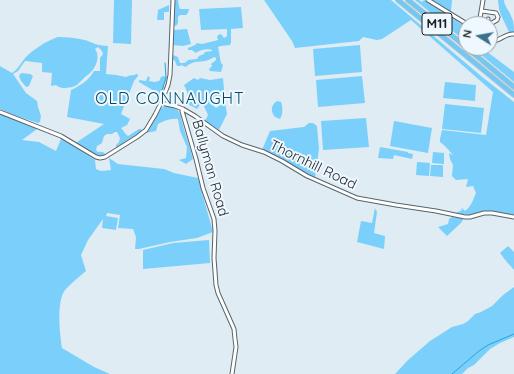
<!DOCTYPE html>
<style>
body{margin:0}
#map{position:relative;width:514px;height:374px;overflow:hidden;background:#dfecf3;font-family:Quicksand,sans-serif}
canvas{display:block}
.north{position:absolute;left:458px;top:16px;width:40px;height:40px;box-sizing:border-box;background:#eef8fe;border:1px solid #99a1a6;border-radius:50%;rotate:281deg;font-size:11px;font-weight:700;line-height:16px;text-align:center;color:#1a1e21}
.north::after{content:'';display:block;margin:auto;width:14px;height:18px;background:#3a718c;clip-path:polygon(50% 0,100% 100%,50% 72%,0 100%)}
</style>
<div id="map">
<canvas width="514" height="374"></canvas>
<div class="north">N</div>
</div>
<script>
const ctx = document.querySelector('canvas').getContext('2d');
ctx.lineJoin = 'round';
function paint(path, color) { ctx.fillStyle = color; ctx.fill(path, 'evenodd'); }
function stroke(path, color, width, dash) { ctx.strokeStyle = color; ctx.lineWidth = width; ctx.lineCap = dash ? 'butt' : 'round'; ctx.setLineDash(dash || []); ctx.stroke(path); }
function label(font, color, halo, rows, align = 'center') {
  ctx.font = font + ' Quicksand,sans-serif'; ctx.lineWidth = 4; ctx.setLineDash([]); ctx.textBaseline = 'middle'; ctx.strokeStyle = halo; ctx.fillStyle = color; for (const [text, x, y, turn = 0] of rows) {
    ctx.save(); ctx.translate(x, y); ctx.rotate((+turn || 0) * Math.PI / 180); ctx.textAlign = isNaN(turn) ? turn : align; if (halo) ctx.strokeText(text, 0, 0); ctx.fillText(text, 0, 0); ctx.restore();
  }
}
paint(new Path2D(`
 M114,0H132L131,44L113,43Z
 M174,0H178L179,6L180,9H189L188,13L186,15H180L178,17V23L177,25L174,26Z
 M264,0H391L481,76L514,102V216L492,211H486L469,215L456,213L462,210L461,207L465,211C471,207 473,200 476,193L473,186L466,187L468,179L456,180L452,176L453,165L450,159L449,153L453,155L445,146L440,142V139L442,130L486,135L493,92L411,20L382,39L377,40L363,37L359,41L295,48L292,41Z
 M415,0H419L422,2L424,0L466,27V42Z
 M432,0H452L451,11H450Z
 M498,0H504C504,6 509,10 511,16C514,21 514,27 514,33L509,32L501,15L499,9Z
 M169,5V12H164V20H157L158,10Z
 M241,7L243,28L231,29V42L230,45L221,46L218,47L221,63L223,65L221,72L210,71L209,69L212,66L211,64L216,60V58L214,57C203,65 195,58 186,67L181,65L180,66H177L175,61L172,59V56L173,55L178,57L180,63C184,63 186,63 188,60L197,59L199,56L204,54L205,52L212,51V50C208,48 199,50 196,53L192,50H188V48L195,45L197,43L202,44L218,40L217,37L218,35L221,34L224,38L227,36V29L201,30L199,9Z
 M187,29L191,44L183,46L173,45L174,30Z
 M58,37C67,37 76,38 85,40C93,43 99,46 108,46L106,74L116,75L126,77L128,76L138,74V76L134,81L121,114L130,119L127,125L121,128C124,131 125,134 128,136L139,129H141L142,131L116,148V145L119,142L120,138L117,132H115L112,134H107L104,136L102,143L97,146L96,150L98,152C102,151 104,152 106,155L97,156L74,144L104,124L67,117L71,90C80,86 89,80 94,71H100V58L103,54L102,51L98,47L95,49C100,55 97,66 91,72C89,74 86,76 84,78C82,80 79,83 77,85C71,88 61,90 56,85L51,86L52,73L42,72V63L25,61L18,71L13,74L26,93L37,101L38,107L41,116L40,122L38,123L13,115L0,109V66L12,73C19,68 20,64 25,58C32,50 48,40 58,37Z
 M360,45L362,72L315,76L313,49Z
 M473,48H482L514,72V82Z
 M21,73L30,74L33,76L29,86L26,87L21,81L19,76Z
 M148,76L150,78L149,81L155,82L159,81L161,77L164,76L167,77L161,95L139,82V80L146,81Z
 M362,76L365,103L318,107L316,80Z
 M194,78L198,80L200,78L210,80L223,78L225,101L215,102L214,106L216,108L225,102L227,114L219,130L205,121L208,115L202,102L197,109L186,103C189,94 188,93 184,85Z
 M445,82L476,85L475,101L443,98Z
 M277,101L281,102C283,107 283,115 280,119L275,117C270,111 271,105 277,101Z
 M445,104L484,108L481,133L442,129Z
 M165,106C170,106 177,107 179,112C181,115 181,119 182,122C185,134 190,146 193,159L186,164L179,160L186,158L187,147L180,131L178,119C171,118 164,121 158,124L156,131L146,133L154,121L160,109Z
 M0,113L37,127V129L22,140L39,142L56,151L61,139L72,145L95,160L96,169L101,171L111,170L109,158L118,164L164,169L174,173L198,178L213,232L197,238L170,242L139,249H135L136,237L133,229L118,228L120,215L107,213L106,216L118,218L116,230L102,228L103,219L88,240L81,255L86,271C79,277 71,283 65,290C56,302 60,334 62,348L94,367L110,374H0Z
 M366,118L369,147L323,150L321,121Z
 M394,121L432,128L428,153L390,146Z
 M309,123H313L317,126L319,149L315,178L272,154L262,150L270,131L304,127Z
 M380,147L408,152V153L413,154L412,159L394,155L393,159L378,158Z
 M433,152L444,153V164L432,163Z
 M417,162L430,163L429,176L416,175Z
 M431,165H443V177L430,176Z
 M375,208L377,212L374,233L385,236L384,249L357,242L361,221L372,223Z
 M452,217L464,218L461,223L447,236L438,227L448,224L449,219Z
 M209,240L210,263L143,269V250L173,243Z
 M508,246L514,252V270L506,261L500,253Z
 M514,287V337L500,343L490,349L474,365L468,368L462,374H395L408,360L430,341L452,327L463,324L468,321L475,314L481,312L492,306L503,295Z`), '#7bd0fb');
stroke(new Path2D(`
 M159,99L166,78L165,63
 M452,374L479,351L488,345L514,334`), '#26a4d8', 1);
const minor = new Path2D(`
 M428,0L467,24
 M482,11L496,13L498,17L497,20L492,23H487L488,19
 M479,24L483,0
 M490,39L494,41C501,40 506,33 514,34
 M161,103L175,106L183,109L195,116L223,136L242,145L264,152L282,161L307,176L357,198L396,205L436,211L465,217H470L484,213H492L514,217
 M183,109L182,111L196,159L203,188L214,219L215,231L214,258L216,285L218,293L234,329L235,339L236,347L232,374
 M0,112L61,136L96,157L100,158L105,157L137,137L146,130L155,115L161,103L168,85L170,75L173,0`);
const highway = new Path2D(`
 M398,0L514,95
 M408,0L466,47
 M467,48L514,87`);
stroke(minor, '#59646a', 5);
stroke(highway, '#c8c9ca', 6);
stroke(minor, '#fff', 3);
stroke(highway, '#72c8f3', 4.5);
for (const [x, y, w] of [
 [437,24,30]
]) { const box = new Path2D(); box.roundRect(x - w / 2, y - 11, w, 22, 3); ctx.fillStyle = '#eef8fe'; ctx.fill(box); stroke(box, '#1a1e21', 1); }
label('bold 13px', '#1a1e21', null, [
 ["M11",437,24]
]);
label('14px', '#1a1e21', '#eef8fe', [
 ["Thornhill Road",313,165,26],
 ["Ballyman Road",210,168,74]
]);
ctx.letterSpacing = '1px';
label('16px', '#004b68', '#eef8fe', [
 ["OLD CONNAUGHT",170,99]
]);
ctx.letterSpacing = '0px';
</script>
